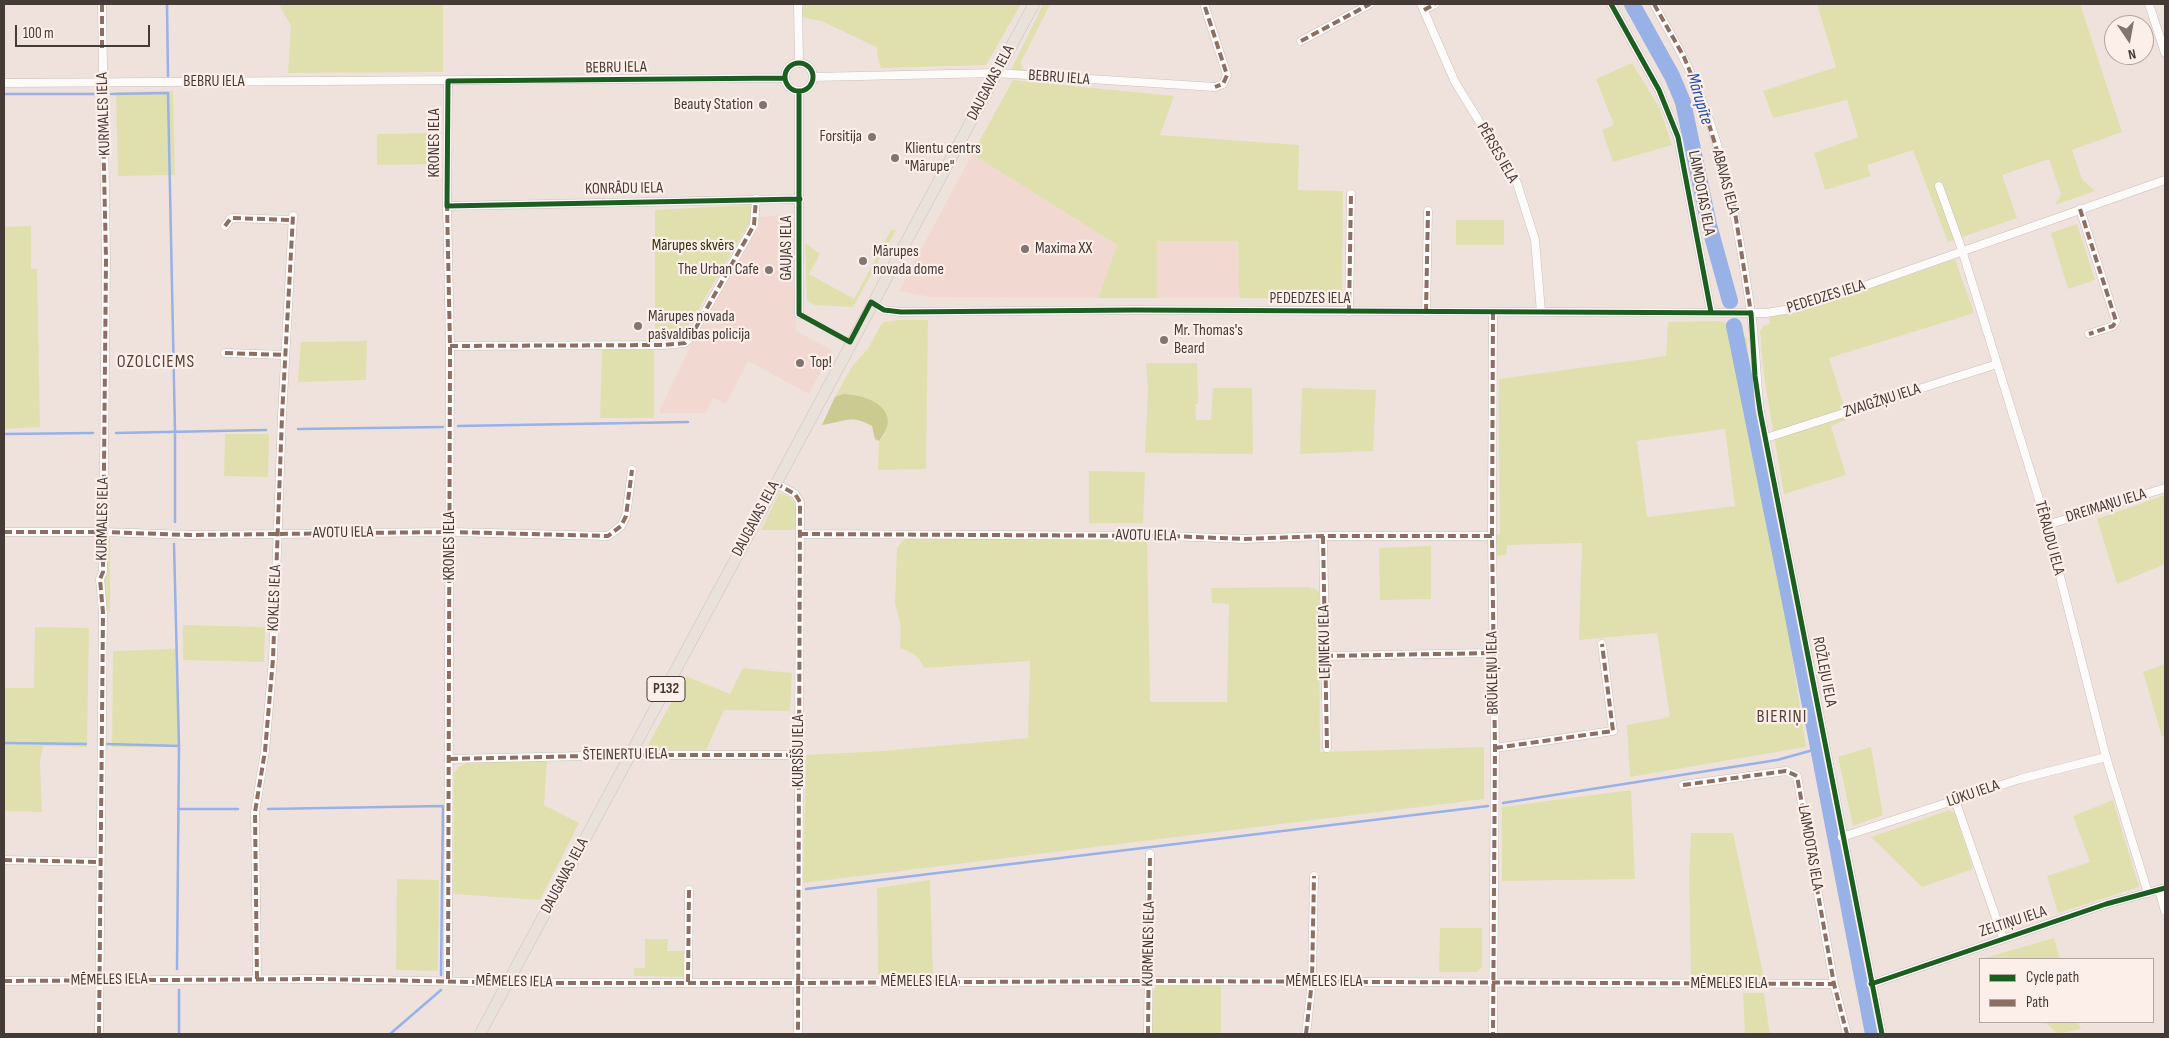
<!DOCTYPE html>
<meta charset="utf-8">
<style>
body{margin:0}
#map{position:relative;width:2169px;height:1038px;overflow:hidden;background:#efe2dd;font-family:"Sofia Sans Condensed",sans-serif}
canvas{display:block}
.frame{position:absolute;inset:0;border:5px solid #443b37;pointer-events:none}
.legend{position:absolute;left:1979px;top:958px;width:175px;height:65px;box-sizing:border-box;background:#fceee8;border:1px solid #b2a6a1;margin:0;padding:6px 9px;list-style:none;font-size:15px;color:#443b37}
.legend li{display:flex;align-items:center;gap:10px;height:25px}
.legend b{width:25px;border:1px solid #b2a6a1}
.north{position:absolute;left:2104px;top:15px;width:50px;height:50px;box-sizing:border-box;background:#fceee8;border:1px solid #b2a6a1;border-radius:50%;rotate:168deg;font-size:14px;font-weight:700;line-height:20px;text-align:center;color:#443b37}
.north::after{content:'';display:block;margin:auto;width:18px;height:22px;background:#807571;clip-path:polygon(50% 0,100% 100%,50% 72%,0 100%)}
.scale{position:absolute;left:15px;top:25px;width:135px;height:22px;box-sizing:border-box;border:2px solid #443b37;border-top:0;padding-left:6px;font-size:15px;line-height:18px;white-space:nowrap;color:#443b37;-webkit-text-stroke:4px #fceee8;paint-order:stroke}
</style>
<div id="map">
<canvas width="2169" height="1038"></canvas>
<div class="frame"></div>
<ul class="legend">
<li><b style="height:6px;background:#1b5e20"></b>Cycle path</li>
<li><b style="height:6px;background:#8d6e63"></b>Path</li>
</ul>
<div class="north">N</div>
<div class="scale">100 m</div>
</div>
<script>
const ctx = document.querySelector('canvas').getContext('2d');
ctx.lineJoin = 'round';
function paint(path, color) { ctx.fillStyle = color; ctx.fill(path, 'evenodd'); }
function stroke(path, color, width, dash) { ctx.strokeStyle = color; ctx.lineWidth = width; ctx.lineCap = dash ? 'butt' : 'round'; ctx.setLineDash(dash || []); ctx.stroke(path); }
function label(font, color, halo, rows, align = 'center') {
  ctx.font = font + ' "Sofia Sans Condensed",sans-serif'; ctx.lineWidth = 4.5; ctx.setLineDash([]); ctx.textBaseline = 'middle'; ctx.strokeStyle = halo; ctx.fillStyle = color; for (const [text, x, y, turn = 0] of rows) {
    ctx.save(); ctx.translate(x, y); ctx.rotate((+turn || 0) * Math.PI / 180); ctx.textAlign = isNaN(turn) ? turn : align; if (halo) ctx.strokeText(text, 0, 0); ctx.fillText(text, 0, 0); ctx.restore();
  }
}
paint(new Path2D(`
 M972,154L1117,245L1098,298L931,297L899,291Z
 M792,215L796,331L832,350L809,394L748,361L726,404L713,398L706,413H660V409L696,335L759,227V217Z
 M1157,241H1239V298H1157Z`), '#f1d9d1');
paint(new Path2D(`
 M279,4H443V72L288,73L291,26Z
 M803,4H1021L986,65L881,68L877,54L878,48L824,22L802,17Z
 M1043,4H1050L1021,62L1022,68L1025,70H1014L1012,68L1014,64Z
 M1817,4H2080L2122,132L2072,150L2082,179L2095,191L2055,205L2061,194L2049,159L2002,175L2017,218L1948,242L1913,150L1867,165L1871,176L1825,190L1814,153L1858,137L1847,100L1773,118L1763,91L1836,67Z
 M1632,63L1660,109L1672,145L1613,162L1602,130L1614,125L1596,79Z
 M1013,80L1174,96L1160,135L1299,145L1298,190L1343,191L1342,299L1239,298L1238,241H1157V298H1098L1117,245L972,154Z
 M173,91L175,175L118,176L116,92Z
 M435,133L434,164L377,165V134Z
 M747,205L751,206L754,210V215L685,332L678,337H655V210Z
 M1456,220H1504V245H1456Z
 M2077,224L2095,280L2068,289L2051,233Z
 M31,226V269H37L40,427L4,429V227Z
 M891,230H896L853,307L815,305L807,301L805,243L820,254L809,274L854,299Z
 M1955,259L1974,313L1829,358L1848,419L1831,426L1846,475L1784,494L1764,377L1760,331L1763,326L1770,324L1769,316L1810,309Z
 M900,320H928L926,469L878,470L879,441L886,433L843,394L835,397L853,365L868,349L880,326L884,322Z
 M1718,321L1738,324L1740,336L1747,337L1750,379L1806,747L1630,777L1627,725L1670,717L1657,633L1579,640L1582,543L1507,545L1506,555L1497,556L1496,535L1500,534C1500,483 1498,431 1499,379L1666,356L1668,322ZM1725,429L1735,506L1647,517L1637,441Z
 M367,341L366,380L298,382L301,342Z
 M602,350H654V418H600Z
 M1146,363H1197L1198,404H1195L1196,420H1211L1213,388H1252L1253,454L1145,453L1148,390Z
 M1302,388L1376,390L1373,451L1300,454Z
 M225,434H269L268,477L224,476Z
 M1089,471L1145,472L1143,523H1089Z
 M779,494C798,494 800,516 794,530H761Z
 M2165,495V564L2117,584L2097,519Z
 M110,536V611H107L104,579L107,540Z
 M905,538H1147L1150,702H1227L1229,604L1212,603L1211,588L1309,587L1319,591L1320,752L1484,747V799L803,883L806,755L883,751L1028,738L1030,661L924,668C919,656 912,652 900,648L901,627L895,603L897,548Z
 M1431,546V599L1380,600L1379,548Z
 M183,625L265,627L264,662L183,660Z
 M35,627L89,628L87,747L43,746L40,762L42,812L4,811V688H34Z
 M170,649L178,650V747H112L113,651Z
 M2165,664V736L2162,737L2143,672Z
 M743,668L792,673L790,711L724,710L706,750H645L686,676L730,694Z
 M1871,747L1883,815L1853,826L1838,757Z
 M547,761L544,805L579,823L540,900L453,894L454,773L459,767L468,762Z
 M1631,790L1635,879L1502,881V807Z
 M2113,800L2139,887L2058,913L2047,876L2090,862L2073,816Z
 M1949,810L1955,813L1973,869L1922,887L1871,837Z
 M1691,833H1733L1764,978L1691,977L1689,873Z
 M397,879L439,880L438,971L396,970Z
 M930,880L933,976L878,975L877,888Z
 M1440,928H1482V967L1477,972H1439Z
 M2054,938L2060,959H1981Z
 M645,939H668L667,951H684L683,977L634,976V968H645Z
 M1157,985H1221V1034H1152L1153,991Z
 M1743,993H1764L1770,1034H1745Z
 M2045,1022H2078L2081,1029L2058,1034Z`), '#e0e0af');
paint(new Path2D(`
 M843,394C871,395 904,411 879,441L875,439L872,426C851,414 844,422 822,425L835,397Z`), '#cbca90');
stroke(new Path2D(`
 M167,4L168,76
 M4,94H94
 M111,94L168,93L175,431V522
 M458,426L688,422
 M298,429L443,427
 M116,433L266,430
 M4,434L93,433
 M174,544L179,746L177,969
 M4,743L86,744
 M107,744L179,746
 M1503,803L1777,760L1817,749
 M178,809H238
 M268,809L443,806L441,975
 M806,889L1488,806
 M179,990V1034
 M390,1034L441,990`), '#98b1e7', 2.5);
stroke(new Path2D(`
 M1632,4L1672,76L1683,102L1709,225L1730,301
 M1734,326L1792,612L1873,1034`), '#98b1e7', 16);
const minor = new Path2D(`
 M798,4L799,63
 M1421,4L1455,82L1517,183L1535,240L1541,312
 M1611,4L1659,90L1678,137L1711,312
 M1654,4C1663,21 1674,39 1683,57C1722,134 1739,228 1751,313C1756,346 1756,379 1760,411L1882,1034
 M2149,4L2165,53
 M1424,10L1435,4
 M1301,41L1370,4
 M785 77a14 14 0 1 1 28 0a14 14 0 1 1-28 0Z
 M813,77L996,73L1215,87L1223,84L1227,75L1205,7
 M448,81L447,206L450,346L448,980
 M4,83L784,78
 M799,91V314
 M1939,186L1962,250L2047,525L2106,757L2148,893
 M447,206L800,199
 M2080,209L2116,321L2113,326L2089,334
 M225,226L231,218L292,220
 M871,302L884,310L901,312L1135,310L1766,313L1797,308L1827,299L2165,180
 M1349,312L1351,194
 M1426,312L1428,211
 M1493,312L1492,536L1495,748L1493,1034
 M450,346L663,345L685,343L690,338L754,225L756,199
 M225,353L285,355
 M1766,438L1997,364
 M775,483L795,494L800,502L798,1034
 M2047,525L2165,488
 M4,532H103L190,535L450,532L608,536L621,526L626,516L632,470
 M800,534L1169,536L1244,539L1323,536H1492
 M1323,536L1327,748
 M1325,656L1493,653
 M1495,748L1613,731L1602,644
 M450,759L631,755H799
 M1683,785L1786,771L1797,776L1834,984L1847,1034
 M1955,800L2003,938
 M1842,837L2020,779L2106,757
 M4,860L99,862
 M2159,890L2165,911
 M257,979L255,812L265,751L273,659L282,416L293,216
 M4,981L319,979L521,983H798L1149,981L1834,984
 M688,982L689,890
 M1871,984L2106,904L2165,888
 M99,1034L103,613L100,579L103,572L106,259L102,4
 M1148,1034L1150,854
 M1306,1034L1312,981L1314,876`);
const primary = new Path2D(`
 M480,1034C664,691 848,347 1034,4`);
stroke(minor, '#c9bfbb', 9);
stroke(primary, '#c9c2c0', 12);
stroke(minor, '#fdfbfa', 8);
stroke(primary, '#e9e2da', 11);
stroke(new Path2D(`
 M102,4V49
 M1654,4L1684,57L1701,98L1734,206L1751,313
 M1205,7L1227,75L1223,84L1215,87
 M1424,10L1435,4
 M1301,41L1370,4
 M447,203L450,346L448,980
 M2080,209L2116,321L2113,326L2089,334
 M225,226L231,218L292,220
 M1349,312L1351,194
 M1426,312L1428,211
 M1493,312L1492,536L1495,748L1493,1034
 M450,346L663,345L685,343L690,338L754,225L756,199
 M225,353L285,355
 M775,483L795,494L800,502L798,1034
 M4,532H103L190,535L450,532L608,536L621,526L626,516L632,470
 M800,534L1169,536L1244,539L1323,536H1492
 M1323,536L1327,748
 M1325,656L1493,653
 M1495,748L1613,731L1602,644
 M450,759L631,755H799
 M1683,785L1786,771L1797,776L1834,984L1847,1034
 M4,860L99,862
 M257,979L255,812L265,751L273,659L282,416L293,216
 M4,981L319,979L521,983H798L1149,981L1834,984
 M688,982L689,890
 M99,1034L103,613L100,579L103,572L106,259L103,126
 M1148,1034L1150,854
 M1306,1034L1312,981L1314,876`), '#8d6e63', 4, [8, 4]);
stroke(new Path2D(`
 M1611,4L1659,90L1678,137L1711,312
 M785 77a14 14 0 1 1 28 0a14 14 0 1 1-28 0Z
 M784,78L448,81L447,206L800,199
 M799,91V314L850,342L871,302L884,310L901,312L1135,310L1751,313L1755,376L1760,411L1882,1034
 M1871,984L2106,904L2165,888`), '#1b5e20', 5);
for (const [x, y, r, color] of [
 [763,105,5,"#807571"],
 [872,137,5,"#807571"],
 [895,158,5,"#807571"],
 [1025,249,5,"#807571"],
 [863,261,5,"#807571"],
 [769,270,5,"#807571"],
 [638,326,5,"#807571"],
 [1164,340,5,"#807571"],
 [800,363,5,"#807571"]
]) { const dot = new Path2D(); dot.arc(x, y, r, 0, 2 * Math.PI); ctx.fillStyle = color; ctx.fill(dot); stroke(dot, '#fceee8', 2); }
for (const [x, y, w] of [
 [666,689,38]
]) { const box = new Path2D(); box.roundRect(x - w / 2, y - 12.5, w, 25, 4); ctx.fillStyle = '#fceee8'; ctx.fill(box); stroke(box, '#443b37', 1); }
label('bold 15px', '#443b37', null, [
 ["P132",666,689]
]);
label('16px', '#443b37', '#fceee8', [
 ["BEBRU IELA",616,68,-1],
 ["BEBRU IELA",1059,78,4],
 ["BEBRU IELA",214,82],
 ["DAUGAVAS IELA",991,83,-62],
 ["KURMALES IELA",104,114,-92],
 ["KRONES IELA",435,143,-90],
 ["PĒRSES IELA",1497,153,60],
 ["ABAVAS IELA",1725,182,75],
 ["KONRĀDU IELA",624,189,-1],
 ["LAIMDOTAS IELA",1701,193,79],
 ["GAUJAS IELA",787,248,-90],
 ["PEDEDZES IELA",1826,297,-17],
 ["PEDEDZES IELA",1310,299],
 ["ZVAIGŽŅU IELA",1882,401,-18],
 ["DREIMAŅU IELA",2106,506,-17],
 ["KURMALES IELA",103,519,-89],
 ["DAUGAVAS IELA",756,519,-62],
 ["AVOTU IELA",343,533,-1],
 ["AVOTU IELA",1146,536,1],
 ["TĒRAUDU IELA",2049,538,75],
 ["KRONES IELA",450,546,-90],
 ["KOKLES IELA",275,598,-88],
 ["LEJNIEKU IELA",1325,642,-91],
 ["ROŽLEJU IELA",1824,672,79],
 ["BRŪKLEŅU IELA",1493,673,-91],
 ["KURSĪŠU IELA",799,751,-90],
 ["ŠTEINERTU IELA",625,755,-1],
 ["LŪKU IELA",1973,794,-19],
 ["LAIMDOTAS IELA",1810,848,80],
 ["DAUGAVAS IELA",565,876,-62],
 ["ZELTIŅU IELA",2013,922,-18],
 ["KURMENES IELA",1149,944,-89],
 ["MĒMELES IELA",109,980,-1],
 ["MĒMELES IELA",514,982,1],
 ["MĒMELES IELA",919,982],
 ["MĒMELES IELA",1324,982],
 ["MĒMELES IELA",1729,984]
]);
label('16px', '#443b37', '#fceee8', [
 ["Beauty Station",753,105,"right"],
 ["Forsitija",862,137,"right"],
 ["Klientu centrs",905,149],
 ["\"Mārupe\"",905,167],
 ["Maxima XX",1035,249],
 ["Mārupes",873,252],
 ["novada dome",873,270],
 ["The Urban Cafe",759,270,"right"],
 ["Mārupes novada",648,317],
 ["pašvaldības policija",648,335],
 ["Mr. Thomas's",1174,331],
 ["Beard",1174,349],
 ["Top!",810,363]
], 'left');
label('16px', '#2f3307', '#fceee8', [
 ["Mārupes skvērs",693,246]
]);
label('italic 18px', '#234fab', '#fceee8', [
 ["Mārupīte",1699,99,73]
]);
ctx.letterSpacing = '1px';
label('18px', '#55423b', '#fceee8', [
 ["OZOLCIEMS",156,362],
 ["BIERIŅI",1782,717]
]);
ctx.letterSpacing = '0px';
</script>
